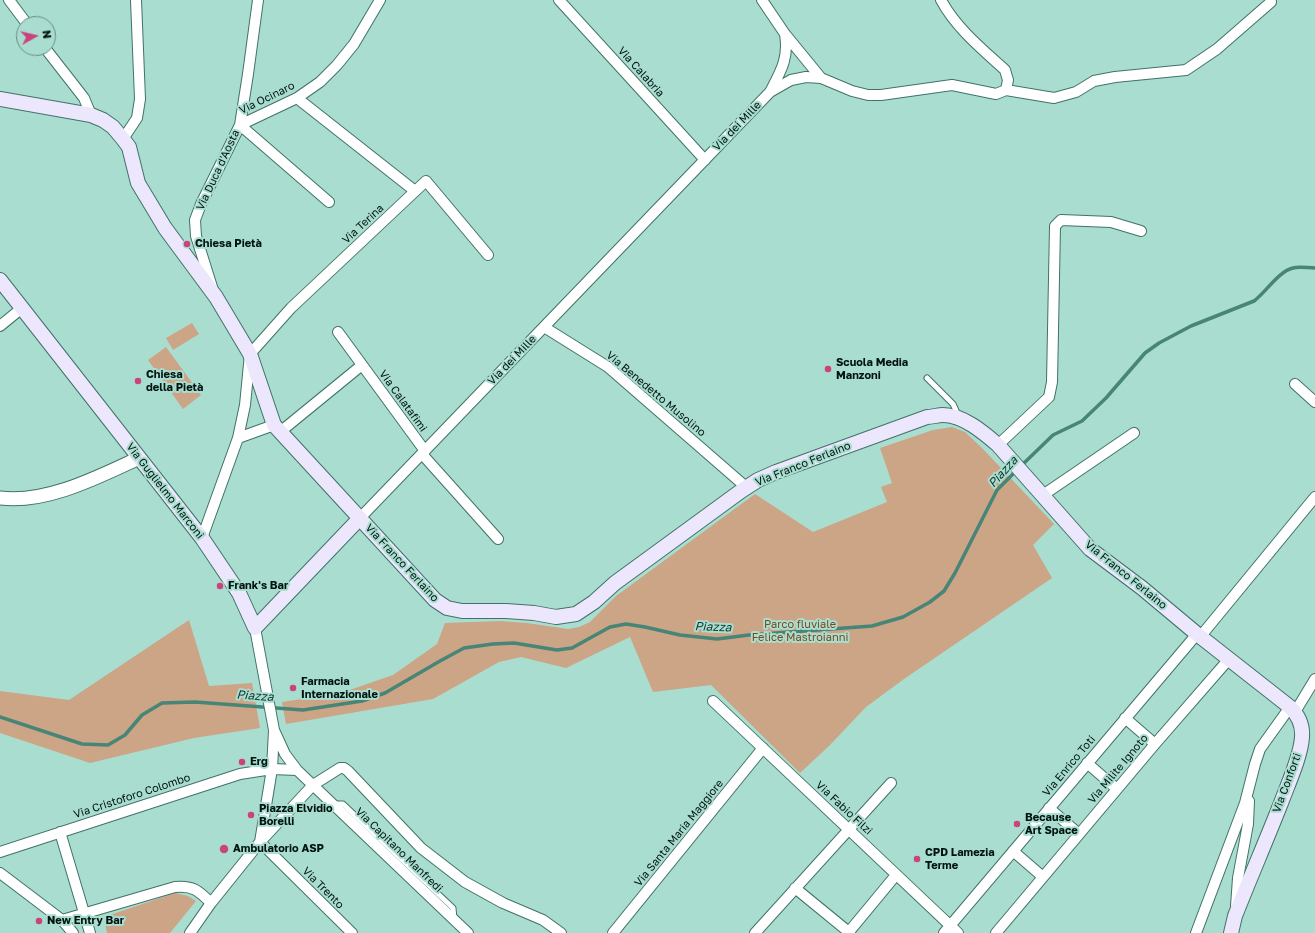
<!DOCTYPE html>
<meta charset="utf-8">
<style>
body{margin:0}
#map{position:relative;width:1315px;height:933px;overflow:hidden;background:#a9ddd0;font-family:"Golos Text",sans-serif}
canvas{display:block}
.north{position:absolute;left:16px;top:16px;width:40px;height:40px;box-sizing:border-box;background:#a9ddd0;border:1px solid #668d83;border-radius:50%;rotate:82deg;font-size:11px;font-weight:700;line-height:16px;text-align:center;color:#021410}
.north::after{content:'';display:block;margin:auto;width:14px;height:18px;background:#cb427d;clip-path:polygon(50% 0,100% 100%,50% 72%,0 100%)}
</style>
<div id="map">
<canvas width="1315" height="933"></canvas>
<div class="north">N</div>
</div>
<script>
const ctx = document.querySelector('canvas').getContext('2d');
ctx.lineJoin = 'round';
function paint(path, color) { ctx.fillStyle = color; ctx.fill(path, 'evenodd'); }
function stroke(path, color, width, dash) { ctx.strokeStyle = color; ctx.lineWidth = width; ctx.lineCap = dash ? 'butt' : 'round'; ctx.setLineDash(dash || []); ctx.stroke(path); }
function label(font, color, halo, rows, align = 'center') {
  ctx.font = font + ' "Golos Text",sans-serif'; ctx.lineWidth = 4; ctx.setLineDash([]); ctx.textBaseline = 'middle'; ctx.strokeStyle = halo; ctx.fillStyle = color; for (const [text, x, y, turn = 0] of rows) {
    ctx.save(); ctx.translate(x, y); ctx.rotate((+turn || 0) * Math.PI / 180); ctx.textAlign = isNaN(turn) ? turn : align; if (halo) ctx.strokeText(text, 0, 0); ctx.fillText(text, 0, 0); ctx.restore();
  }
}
paint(new Path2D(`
 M192,323L199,334L173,350L166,338Z
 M166,347L201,395L183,409L148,360Z
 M952,427L965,432L983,449L1054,524L1033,545L1052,578L904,679L866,707L829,746L800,773L711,685L653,692L630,637L566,668L521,657L499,662L433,699L286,724L282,702L341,693L393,675L437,644L445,623L500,621L527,623L568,629L579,627L590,622L616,596L755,494L813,532L887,502L881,487L892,483L880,448L933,430Z
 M189,620L209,686L252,683L260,728L194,738L90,763L0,733V691L69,700Z
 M175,893L188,896L196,901L170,933H107L104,917Z`), '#cca486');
stroke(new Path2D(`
 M1021,466L1053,435L1082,421L1106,398L1145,353L1159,343L1191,326L1254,301C1266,292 1279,271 1293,268C1299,266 1308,268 1315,268
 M0,717L82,744L108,745L125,735L142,715L162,703L195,702L303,710L362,701L385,693L440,661L464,648L493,644L514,643L557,650L572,648L610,627L626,624L645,627L680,635L717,639L749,635L872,626L903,617L930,602L944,591L955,573L997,490L1017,470`), '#478577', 3.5);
const service = new Path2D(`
 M927,378L953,404L958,415
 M334,804H343L453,908L454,919`);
const minor = new Path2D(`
 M9,0L27,24
 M559,0L705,160
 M762,0L785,34L821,78
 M45,48L84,98L91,115
 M1006,90L1054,98L1076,92L1094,81L1115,77L1186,70L1217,49L1271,2
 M770,92L791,80L806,77L821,78L852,91L868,95H881L952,85L996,94L1006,90L1008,80L1005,70C982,49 956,28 941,0
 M297,98L415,191
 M123,139L137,118L140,99L136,0
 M329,202L240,125L297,98L320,82L337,65L354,44L380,0
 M212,287L196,236L195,220L201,204L240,125L248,74L258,0
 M0,326L22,308
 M544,327L608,367L746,487
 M338,332L425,451
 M1295,384L1315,402
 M280,432L362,365
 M238,438L274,425
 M998,445L1049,397L1052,382L1055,226L1061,220L1111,222L1141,231
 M422,454L498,539
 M1043,495L1134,433
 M360,518L770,92C781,71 789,58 785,34
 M202,538L238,438L245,405L250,354L291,308L426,181L488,255
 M255,628L274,730L272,769L260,842
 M1200,637L1315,497
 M713,701L958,933
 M1295,712L1315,679
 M1125,718L1155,744
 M274,730L285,754L297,770L468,933
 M1087,763L1117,789
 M1049,808L1079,834
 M60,832L90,933
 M260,842L352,933
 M1013,851L1043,877
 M0,852L240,774L272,769L297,770
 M0,873L62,920L73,933
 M795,888L850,933
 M1236,906L1238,878L1248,824L1249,801
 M62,920L175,887C193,885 199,891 211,903
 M190,933L211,903L260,842L313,785L340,768H344L348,771L421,848L465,882L503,903L543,920L561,933
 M613,933L763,748
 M755,933L891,783
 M848,933L896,875
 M944,933L1197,634
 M996,933L1155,744L1229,659
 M1196,933L1245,803L1255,764L1260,749L1290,707`);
const tertiary = new Path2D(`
 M0,498C46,504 98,477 139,458`);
const secondary = new Path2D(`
 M0,99L91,115L103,120L113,127L123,139L129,147L138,183L165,228L216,297L250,354L274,425L435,600L447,608L462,611H506L534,613L556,617L576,614L594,602L615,583L741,491L758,480L776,472L927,417C932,417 938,415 943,415C963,415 983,432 998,445L1090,549L1142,588L1197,634L1290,707C1298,715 1303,724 1302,737C1301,756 1288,784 1281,803C1266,841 1250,878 1235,916L1231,933
 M0,280L202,538L239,593L255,628L360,518`);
stroke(service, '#417267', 7);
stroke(minor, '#417267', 12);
stroke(tertiary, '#417267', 15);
stroke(secondary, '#417267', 16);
stroke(service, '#fff', 5);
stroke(minor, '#fff', 10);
stroke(tertiary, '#fff', 13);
stroke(secondary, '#ede7fd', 14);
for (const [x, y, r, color] of [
 [187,244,4,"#cb427d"],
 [828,369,4,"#cb427d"],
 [138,381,4,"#cb427d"],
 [220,586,4,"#cb427d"],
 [293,688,4,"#cb427d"],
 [242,762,4,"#cb427d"],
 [251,815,4,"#cb427d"],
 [1017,824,4,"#cb427d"],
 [224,849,5,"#cb427d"],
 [917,859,4,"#cb427d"],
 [39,921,4,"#cb427d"]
]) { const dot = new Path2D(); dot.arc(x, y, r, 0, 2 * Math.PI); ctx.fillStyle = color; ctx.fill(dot); stroke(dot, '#a9ddd0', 1.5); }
label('11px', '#021410', '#a9ddd0', [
 ["Via Calabria",641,72,48],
 ["Via Ocinaro",267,98,-26],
 ["Via dei Mille",737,126,-46],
 ["Via Duca d'Aosta",218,170,-65],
 ["Via Terina",363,224,-43],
 ["Via dei Mille",512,360,-46],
 ["Via Benedetto Musolino",656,394,40],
 ["Via Calatafimi",403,401,54],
 ["Via Franco Ferlaino",803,464,-22],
 ["Via Guglielmo Marconi",165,491,52],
 ["Via Franco Ferlaino",402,563,47],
 ["Via Franco Ferlaino",1126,575,39],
 ["Via Enrico Toti",1069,766,-50],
 ["Via Milite Ignoto",1118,769,-50],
 ["Via Conforti",1287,783,-70],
 ["Via Cristoforo Colombo",132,796,-18],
 ["Via Fabio Filzi",844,808,43],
 ["Via Santa Maria Maggiore",679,833,-51],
 ["Via Capitano Manfredi",399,850,44],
 ["Via Trento",323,888,45]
]);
label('bold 11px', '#021410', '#a9ddd0', [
 ["Chiesa Pietà",195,244],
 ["Scuola Media",836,363],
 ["Manzoni",836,376],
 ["Chiesa",146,375],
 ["della Pietà",146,388],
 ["Frank's Bar",228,586],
 ["Farmacia",301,682],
 ["Internazionale",301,695],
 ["Erg",250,762],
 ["Piazza Elvidio",259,809],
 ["Borelli",259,822],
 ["Because",1025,818],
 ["Art Space",1025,831],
 ["Ambulatorio ASP",233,849],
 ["CPD Lamezia",925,853],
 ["Terme",925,866],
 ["New Entry Bar",47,921]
], 'left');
label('11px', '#7d491c', '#a9ddd0', [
 ["Parco fluviale",800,625],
 ["Felice Mastroianni",800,638]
]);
label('italic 12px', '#10372f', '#a9ddd0', [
 ["Piazza",1003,472,-48],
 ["Piazza",713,627,2],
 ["Piazza",255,696,4]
]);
</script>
